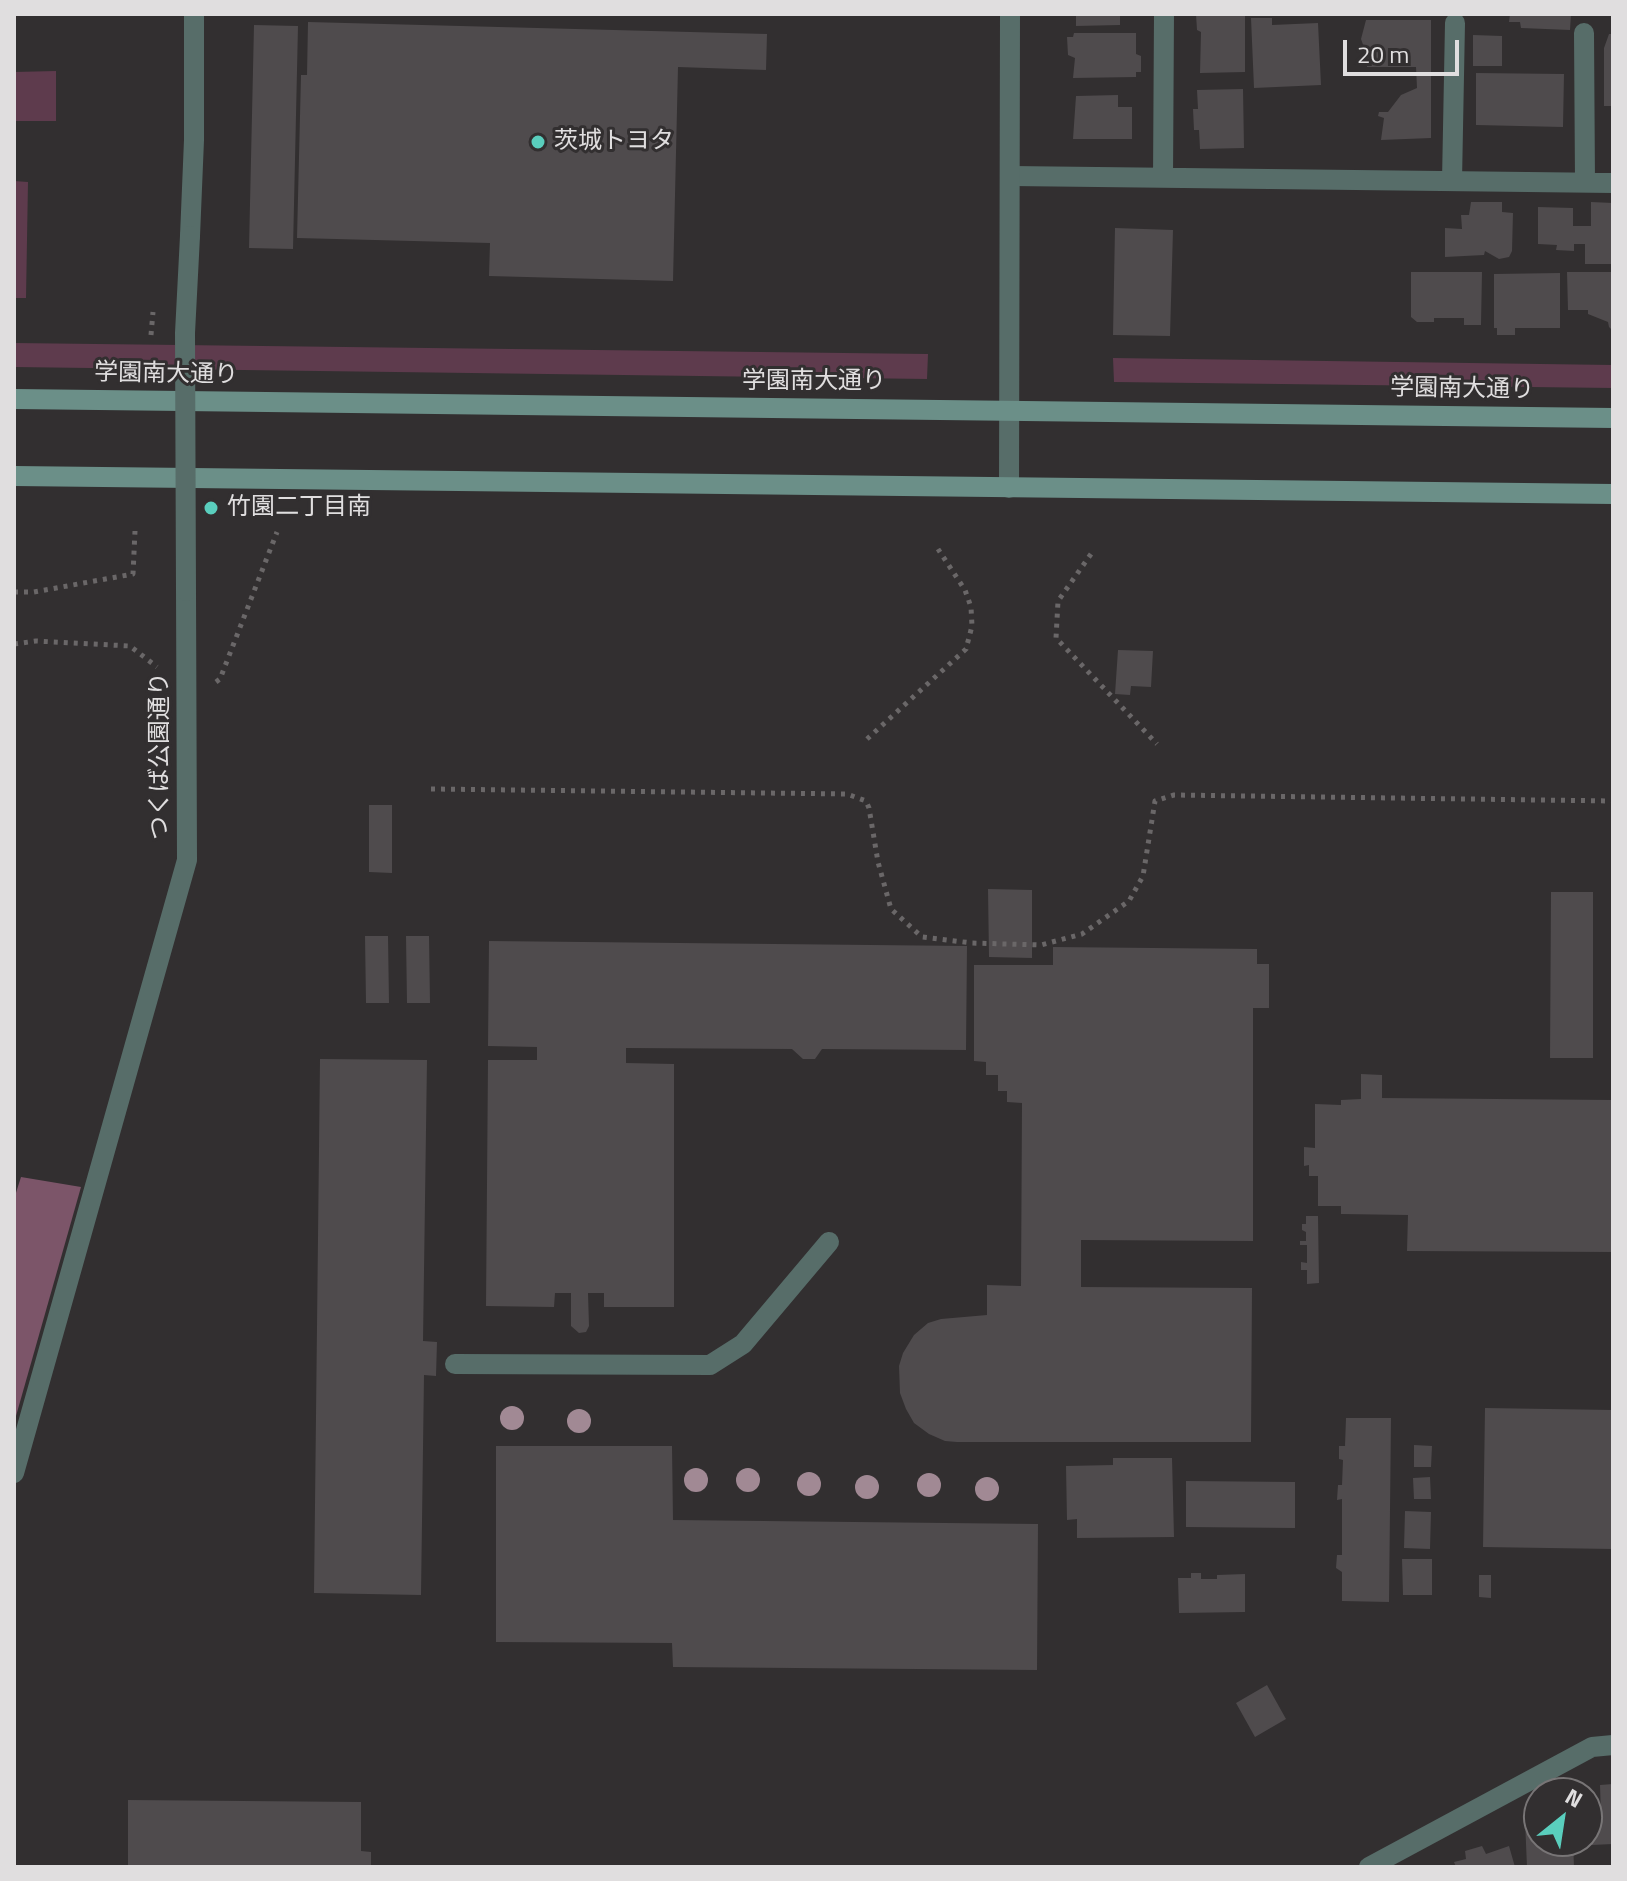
<!DOCTYPE html>
<meta charset="utf-8">
<style>
body{margin:0}
#map{position:relative;width:1627px;height:1881px;overflow:hidden;background:#322f30;font-family:"Titillium Web",sans-serif}
canvas{display:block}
.frame{position:absolute;inset:0;border:16px solid #e0dedf;pointer-events:none}
.north{position:absolute;left:1523px;top:1777px;width:80px;height:80px;box-sizing:border-box;background:#322f30;border:2px solid #787576;border-radius:50%;rotate:30deg;font-size:22px;font-weight:700;line-height:32px;text-align:center;color:#e0dedf}
.north::after{content:'';display:block;margin:auto;width:28px;height:36px;background:#5acebd;clip-path:polygon(50% 0,100% 100%,50% 72%,0 100%)}
.scale{position:absolute;left:1343px;top:40px;width:116px;height:36px;box-sizing:border-box;border:4px solid #e0dedf;border-top:0;padding-left:10px;font-size:24px;line-height:28px;white-space:nowrap;color:#e0dedf;-webkit-text-stroke:6px #322f30;paint-order:stroke}
</style>
<div id="map">
<canvas width="1627" height="1881"></canvas>
<div class="frame"></div>
<div class="north">N</div>
<div class="scale">20 m</div>
</div>
<script>
const ctx = document.querySelector('canvas').getContext('2d');
ctx.lineJoin = 'round';
function paint(path, color) { ctx.fillStyle = color; ctx.fill(path, 'evenodd'); }
function stroke(path, color, width, dash) { ctx.strokeStyle = color; ctx.lineWidth = width; ctx.lineCap = dash ? 'butt' : 'round'; ctx.setLineDash(dash || []); ctx.stroke(path); }
function label(font, color, halo, rows, align = 'center') {
  ctx.font = font + ' "Titillium Web","Noto Sans JP",sans-serif'; ctx.lineWidth = 6; ctx.setLineDash([]); ctx.textBaseline = 'middle'; ctx.strokeStyle = halo; ctx.fillStyle = color; for (const [text, x, y, turn = 0] of rows) {
    ctx.save(); ctx.translate(x, y); ctx.rotate((+turn || 0) * Math.PI / 180); ctx.textAlign = isNaN(turn) ? turn : align; if (halo) ctx.strokeText(text, 0, 0); ctx.fillText(text, 0, 0); ctx.restore();
  }
}
paint(new Path2D(`
 M56,71V121H14V72Z
 M14,181L28,182L26,298H14Z
 M14,343L928,354L927,379L14,367Z
 M1113,358L1613,365V388L1114,382Z`), '#5e3b4d');
paint(new Path2D(`
 M21,1177L81,1187L14,1423V1199Z`), '#7c5569');
paint(new Path2D(`
 M1076,14H1120V25L1076,26Z
 M1196,14H1245V72L1200,73L1201,32L1197,30Z
 M1510,14H1571L1570,30L1521,28L1520,22H1509Z
 M1251,18H1272V25L1318,23L1321,85L1254,88Z
 M1366,20H1431V138L1381,140L1384,118L1378,116L1379,112H1388L1401,95L1417,88L1416,67H1367V56L1361,39Z
 M308,22L767,34L766,70L678,67L673,281L489,276L490,243L297,238L301,75H307Z
 M254,25L298,26L293,249L249,248Z
 M1074,33H1136V54L1141,56V72H1136V77L1073,78L1075,58L1068,55L1067,37H1073Z
 M1609,34H1613V106H1604V48Z
 M1473,35L1502,36V66H1473Z
 M1476,73L1564,74L1563,127L1476,125Z
 M1243,89L1244,148L1200,149L1199,130H1194L1193,109H1198L1197,90Z
 M1118,95V107H1132V139H1073L1076,96Z
 M1471,202H1502V212L1513,213L1512,251L1509,257L1499,259L1485,251L1484,255L1445,257V228L1462,229L1461,215H1469Z
 M1591,202L1613,203V264H1585V244H1574V251L1556,250L1557,245L1538,244V207L1573,208V226H1591Z
 M1115,228L1173,230L1170,336L1113,335Z
 M1411,272H1482L1481,325H1464V318H1434V322H1417L1411,317Z
 M1567,272H1613V331L1609,327L1608,322L1588,314V310H1568Z
 M1560,273V328H1515V335H1497V328H1494V274Z
 M1118,650L1153,651L1151,687L1131,686L1130,695L1115,694Z
 M369,805H392V873L369,872Z
 M988,889L1032,890V958L989,957Z
 M1551,892H1593V1058H1550Z
 M365,936H388L389,1003H366Z
 M406,936H429L430,1003H407Z
 M489,941L967,946L966,1050L822,1049L815,1059H803L792,1049L626,1048V1063L674,1064V1307H604V1293H588L589,1326L586,1332L579,1333L571,1326V1293H555L554,1307L486,1306L488,1060H537V1047L488,1046Z
 M1053,947L1257,949V964H1269V1008H1253V1241L1081,1240V1287L1252,1288L1251,1442H957L945,1441L929,1434L914,1423L906,1409L900,1393L899,1366L903,1353L914,1335L928,1323L941,1319L987,1315V1285L1021,1286L1022,1103L1007,1102V1091H998V1075H986V1062L974,1061V965H1053Z
 M320,1059L427,1060L423,1341L437,1342L436,1376L424,1375L421,1595L314,1593Z
 M1361,1074L1382,1075V1098L1613,1100V1252L1407,1251L1408,1215L1341,1214V1206H1318V1176H1309V1165L1304,1166V1147L1315,1148V1104L1341,1105V1100L1361,1099Z
 M1306,1216H1318L1319,1283L1307,1284V1270H1301V1262L1307,1263V1245H1300V1241H1306V1232L1302,1230V1224H1306Z
 M1485,1408L1613,1410V1549L1483,1547Z
 M1346,1418H1391L1389,1602L1342,1601V1572L1336,1568L1337,1555H1342V1499L1337,1500L1338,1485H1342L1343,1460L1339,1459V1446H1345Z
 M1414,1445L1432,1446L1431,1467H1414Z
 M496,1446H672L673,1520L1038,1524L1037,1670L673,1667L672,1643L496,1642Z
 M1113,1458H1172L1174,1537L1077,1538V1519L1067,1520L1066,1466L1113,1465Z
 M1430,1477L1431,1499H1414L1413,1478Z
 M1186,1481L1295,1482V1528L1186,1527Z
 M1405,1511L1431,1512L1430,1549L1404,1548Z
 M1402,1559H1432V1595H1403Z
 M1191,1573H1201V1579H1217V1575L1245,1574V1612L1179,1613L1178,1578H1191Z
 M1479,1575H1491V1598L1479,1597Z
 M1267,1685L1286,1719L1255,1737L1236,1703Z
 M1613,1784V1844L1592,1845V1815H1601L1600,1785Z
 M128,1800L361,1802V1851L371,1852V1867H128Z
 M1525,1820H1539V1841H1573L1574,1867H1527Z
 M1482,1846L1486,1854L1509,1846L1515,1867H1456L1454,1862L1466,1859L1465,1851Z`), '#4f4b4d');
stroke(new Path2D(`
 M151,335L153,312
 M1091,554L1058,601L1056,638L1157,744
 M14,592H34L133,574L135,531
 M14,644L36,641L130,646L157,667
 M216,682L220,679L277,532
 M867,739L966,649L972,626L971,607L965,590L938,549
 M431,789L847,794L866,801L869,808L878,862L891,909L922,937L972,943L1041,945L1082,934L1129,901L1143,876L1155,801L1174,795L1613,801`), '#6a6768', 5, [4, 6]);
stroke(new Path2D(`
 M190,236L194,140V14
 M455,1364L710,1365L743,1344L829,1242
 M14,1473L187,860L186,591`), '#576d69', 20);
stroke(new Path2D(`
 M1584,33L1585,182
 M1011,176L1613,183
 M1163,178L1164,14
 M1452,181L1455,23
 M1369,1867L1592,1747L1613,1745`), '#576d69', 20);
stroke(new Path2D(`
 M1009,488L1010,14`), '#576d69', 20);
stroke(new Path2D(`
 M14,399L1613,418
 M14,476L1613,494`), '#6b8f88', 20);
stroke(new Path2D(`
 M186,591L185,333L190,236`), '#576d69', 20);
ctx.fillStyle = '#a18994';
for (const [x, y] of [
 [512,1418],
 [579,1421],
 [696,1480],
 [748,1480],
 [809,1484],
 [929,1485],
 [867,1487],
 [987,1489]
]) { ctx.beginPath(); ctx.arc(x, y, 12, 0, 2 * Math.PI); ctx.fill(); }
for (const [x, y, r, color] of [
 [538,142,8,"#5acebd"],
 [211,508,8,"#5acebd"]
]) { const dot = new Path2D(); dot.arc(x, y, r, 0, 2 * Math.PI); ctx.fillStyle = color; ctx.fill(dot); stroke(dot, '#322f30', 3); }
label('24px', '#e0dedf', '#322f30', [
 ["茨城トヨタ",554,142],
 ["竹園二丁目南",227,508]
], 'left');
label('24px', '#e0dedf', '#322f30', [
 ["学園南大通り",166,375,1],
 ["学園南大通り",814,382],
 ["学園南大通り",1462,390,1],
 ["つくば公園通り",161,756,-90]
]);
</script>
